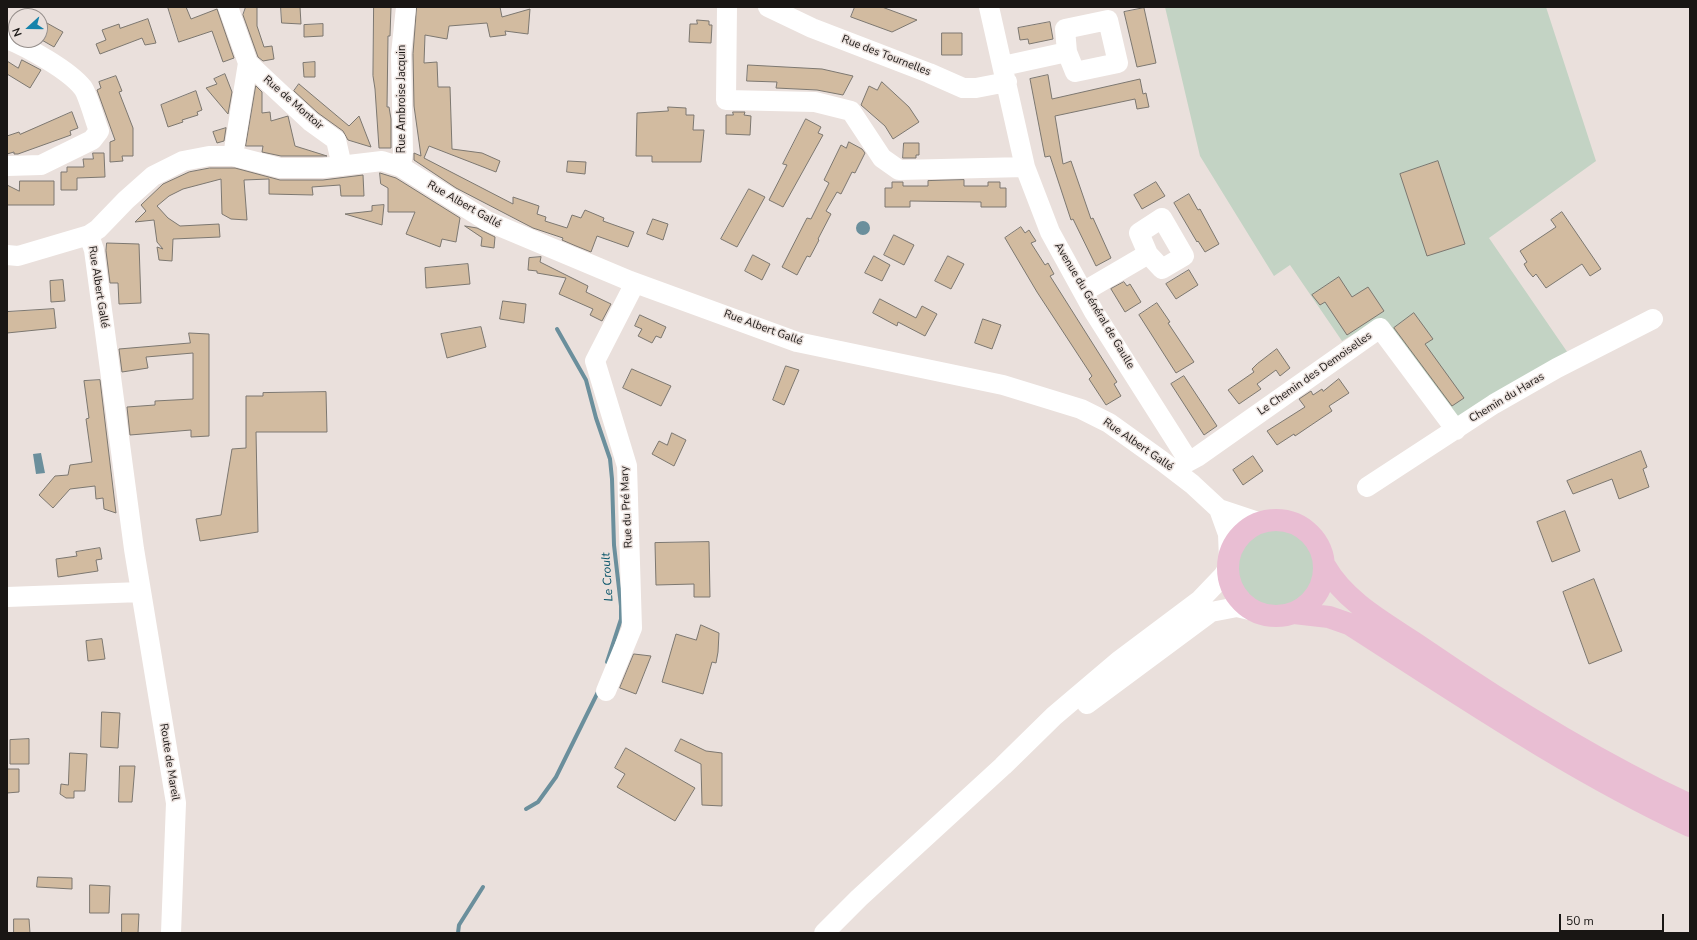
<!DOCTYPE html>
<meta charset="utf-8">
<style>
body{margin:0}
#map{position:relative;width:1697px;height:940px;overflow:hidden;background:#eae0dc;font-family:"Nunito Sans",sans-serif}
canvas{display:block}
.frame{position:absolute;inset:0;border:8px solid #191614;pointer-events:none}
.north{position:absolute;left:8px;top:8px;width:40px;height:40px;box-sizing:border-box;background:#eae0dc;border:1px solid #968f8c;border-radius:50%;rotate:249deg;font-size:11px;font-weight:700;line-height:16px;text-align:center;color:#191614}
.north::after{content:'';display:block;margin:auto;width:14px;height:18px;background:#1683ab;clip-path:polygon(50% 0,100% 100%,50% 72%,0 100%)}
.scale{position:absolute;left:1559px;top:914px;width:105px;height:18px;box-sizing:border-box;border:2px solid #191614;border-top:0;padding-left:5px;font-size:12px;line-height:14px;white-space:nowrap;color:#191614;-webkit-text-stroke:3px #eae0dc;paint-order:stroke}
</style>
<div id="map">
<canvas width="1697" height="940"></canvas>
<div class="frame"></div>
<div class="north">N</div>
<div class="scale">50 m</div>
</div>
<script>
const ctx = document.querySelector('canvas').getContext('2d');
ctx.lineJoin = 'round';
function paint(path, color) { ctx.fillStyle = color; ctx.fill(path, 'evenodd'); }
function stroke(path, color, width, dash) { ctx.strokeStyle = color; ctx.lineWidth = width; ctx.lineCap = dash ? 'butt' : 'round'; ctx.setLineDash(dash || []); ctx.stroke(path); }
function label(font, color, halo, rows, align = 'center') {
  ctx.font = font + ' "Nunito Sans",sans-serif'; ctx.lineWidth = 3; ctx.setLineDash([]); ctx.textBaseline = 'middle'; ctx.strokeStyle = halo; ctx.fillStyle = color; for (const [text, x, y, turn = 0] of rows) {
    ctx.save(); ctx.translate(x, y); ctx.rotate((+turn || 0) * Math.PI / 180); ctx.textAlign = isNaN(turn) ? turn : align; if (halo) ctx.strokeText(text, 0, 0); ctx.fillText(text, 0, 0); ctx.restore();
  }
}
paint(new Path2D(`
 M1165,7H1546L1596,161L1489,238L1570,356L1454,422L1376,321L1342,341L1290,265L1274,276L1200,156Z
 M1237 569a40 40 0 1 1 80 0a40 40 0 1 1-80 0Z`), '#c3d3c4');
paint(new Path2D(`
 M856 228a7 7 0 1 1 14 0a7 7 0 1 1-14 0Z
 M41,453L45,473L36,474L33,454Z`), '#6b8f9c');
stroke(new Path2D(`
 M557,329L586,380L596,418L610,459L612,479L614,545L621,606V619L607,662
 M526,809L538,802L556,777L599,690
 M458,933L459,925L483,887`), '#6b8f9c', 4);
const building = new Path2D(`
 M168,7H186L191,19L217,9L234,58L223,62L212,31L179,42Z
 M246,7H257V26L264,47L272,46L274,59L263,61L258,57L243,15Z
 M281,7H300L301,24L282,23Z
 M374,7H391L390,36H388L387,107H389L391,119V148H379L375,89L373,76Z
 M417,7H500L502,17L530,9L528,34L505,31L506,35L490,37L487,23L449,26L447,39L425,35L424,63L437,62L438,87H450L452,149L482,153L500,161L496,172L429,146L424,158L513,204V197L539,206L537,214L546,217L545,221L567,228L572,215L581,218L585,210L604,218L603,221L634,232L628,247L597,236L591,252L576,246L562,240L563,238L533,228L456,188L414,160V153L421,156L414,106L413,54Z
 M855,7H882L917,20L892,32L851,17Z
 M1144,8L1156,63L1137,67L1124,12Z
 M148,19L156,43L145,45L142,38L100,54L96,44L106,40L102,30L119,24L120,28Z
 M697,20L709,21V25H712L711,43L689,42L690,24H697Z
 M45,22L63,32L54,47L40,39V31Z
 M1050,22L1053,39L1029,44L1028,39L1020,40L1018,28Z
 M323,24V36L304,37V25Z
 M942,33H962V55H942Z
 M22,60L41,70L30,88L7,74V61L18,68Z
 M315,62V77H304L303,63Z
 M748,65L822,69L853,76L843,95L817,90L776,88L777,82L747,81Z
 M225,74L232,92L228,114L206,88L217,84L214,79Z
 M1048,75L1052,99L1140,79L1143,94L1146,93L1149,107L1137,109L1135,99L1055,116L1063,164L1071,161L1091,219L1093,218L1111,258L1096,266L1073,219L1071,220L1050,156L1045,157L1030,79Z
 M116,76L122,91L119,92L133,128V156H122L123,161L110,162V142L115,140L97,90L101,88L99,82Z
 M882,82L909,107L919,122L893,139L885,126L861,105L869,86L877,90Z
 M299,84L349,126L359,116L371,147L348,140L343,131L318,113L294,91Z
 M256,86L262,92V113L270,112L271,121L288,116L295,146L327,156H281L262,152L263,146H246Z
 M196,91L202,110L197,112L198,115L182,120L183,122L168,127L161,105Z
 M668,107L686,108V115H694L693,130H704L701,162H652V156H636L637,113L668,111Z
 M72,112L78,128L70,131L71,135L18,154H14V152L7,154V136L19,132L20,134Z
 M733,112H745L744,115L751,116L750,135L726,134V115H733Z
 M806,119L821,127L818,133L823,135L783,207L769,200L787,165L783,164Z
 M226,128L224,141L217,143L213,132Z
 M849,142L862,149L865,153L855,173L852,172L841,194L837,192L826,211L831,214L818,239L819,240L810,257L807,256L797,275L782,267L807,218L811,219L829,183L824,180L841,145L846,148Z
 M904,143H919V155H916V158H903Z
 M93,153H104L105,177L77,178V190H61V172H67V167H84L83,159H93Z
 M568,161L586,162L585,174L567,172Z
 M1438,161L1465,244L1427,256L1400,174Z
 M210,168H235L280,180H323L363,175L364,196H341L340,185L312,187L313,195L269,194V179L244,180L247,220L231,219L222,214L221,179L183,189L169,196L157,206L168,218L180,226L219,224L220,237L173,239L172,261L159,260L157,247L163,249L157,242L154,220L135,222L146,211L141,205L163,184L189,172Z
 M380,173L396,178L460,218L456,242L442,239L440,247L406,234L415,212H388V188L381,184Z
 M964,180V186H988V182H1000V188H1006V207H981V202L910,201V207H885V188H892V182H903V186H928V181Z
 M20,181H54V205H7V185L19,191Z
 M1156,182L1165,196L1142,209L1134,195Z
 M749,189L765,197L737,247L721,239Z
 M1189,194L1198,210L1200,209L1219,244L1205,252L1198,241L1197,242L1174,203Z
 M384,205L382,225L345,214L372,211V206Z
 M1562,212L1601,269L1590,276L1582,264L1546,288L1536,274L1533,277L1528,271L1524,264L1527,262L1520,251L1556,227L1551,220Z
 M653,219L668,224L663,240L647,234Z
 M465,226L477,228L495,237L494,248L481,246L482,238Z
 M1021,227L1025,233L1029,230L1032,235L1036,241L1031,243L1045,265L1048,263L1054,274L1050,276L1117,382L1114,384L1121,396L1106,405L1089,379L1092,376L1037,292L1005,238Z
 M894,235L914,245L904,265L884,255Z
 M107,243L139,244L141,303L119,304L118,283H110L106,251Z
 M753,255L770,264L762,280L745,271Z
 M874,256L890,265L882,281L865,273Z
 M948,256L964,264L951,289L935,281Z
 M541,257L540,262L588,286L586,292L611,304L602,321L590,315L593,309L559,294L566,278L537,273V271L528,270L529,258Z
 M468,264L470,284L426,288L425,268Z
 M1189,270L1198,285L1176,299L1166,284Z
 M1339,277L1352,297L1368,287L1384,311L1347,335L1325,302L1320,305L1312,295Z
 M63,280L65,301L51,302L50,281Z
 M1124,282L1127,286L1130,284L1141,302L1125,312L1111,289Z
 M880,299L916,318L922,306L937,314L925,336L898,322L897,326L873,313Z
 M503,301L526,304L524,323L500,319Z
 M1157,303L1170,322L1168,323L1194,362L1176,373L1139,315Z
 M54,309L56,328L7,333V312Z
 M1414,313L1433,339L1425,344L1464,398L1452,406L1394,328Z
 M640,315L666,327L661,338L656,336L652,343L638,336L642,329L635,326Z
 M983,319L1001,325L992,349L975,343Z
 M481,327L486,347L447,358L441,334Z
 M189,333L209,334V436L191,437V430L130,435L127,407L155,405V401L193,399V353L146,357L148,368L122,372L119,349L190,343Z
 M1277,349L1290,368L1280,376L1276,370L1257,384L1261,389L1239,404L1228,390L1254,372L1252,369L1257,364Z
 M786,366L799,370L784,405L773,400Z
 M632,369L671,386L661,406L623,388Z
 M1184,376L1217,426L1204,435L1171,384Z
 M1339,379L1349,393L1329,406L1332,411L1295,436L1294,434L1277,445L1267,431L1305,407L1299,399L1311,391L1313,395L1322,389L1323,391Z
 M100,380L116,513L104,509L103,498L96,499L95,486L70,489L53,508L39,495L55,476L68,475L70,465L92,462L86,419L89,418L84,381Z
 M326,392L327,432H256L258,532L200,541L196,519L221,515L232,449L246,448V396H263V393Z
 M672,433L686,440L674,466L652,454L659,441L667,445Z
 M1641,451L1647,467L1643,469L1649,487L1619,499L1612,479L1573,494L1567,481Z
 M1253,456L1263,471L1243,485L1233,470Z
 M1565,511L1580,551L1552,562L1537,522Z
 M709,542L710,597H694V584L656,585L655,543Z
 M100,548L102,559L96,560L98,571L58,577L56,559L77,556L76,552Z
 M1594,579L1622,651L1589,664L1563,592Z
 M701,625L719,633L718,652L716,663L712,662L703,694L662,682L676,634L696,640Z
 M102,639L105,659L88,661L86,641Z
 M634,654L651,656L636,694L620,688Z
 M102,712L120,713L118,748L101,747Z
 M29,739V764H10V740Z
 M681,739L706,751L722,753V806L702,805L701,764L675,751Z
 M626,748L695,788L675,821L617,787L625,774L615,768Z
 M70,753L87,754L85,791H74V798H66L60,794L61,784L68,785Z
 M120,766H135L132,802H119Z
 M7,769H19V792L7,793Z
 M38,877L72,878V889L37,887Z
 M90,885L110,886L109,913H90Z
 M122,914H139L138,933H122Z
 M14,919H29L30,933H14Z`);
paint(building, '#d2bba0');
stroke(building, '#7c7770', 1);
stroke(new Path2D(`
 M228,7L248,63L233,156
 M727,7L726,100L815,102L851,111L882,158L899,170L1025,167
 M768,7L812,28L929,73L963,88H976L1007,82
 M989,7L1025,167L1050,232L1094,312L1186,457
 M7,39C27,47 69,70 83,88C88,95 95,121 99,131L92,140L41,165L7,166
 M248,63L311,122L336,140L342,166
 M1003,66L1067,52L1075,72L1118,63L1108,20L1065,29L1067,52
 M401,167L403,152L401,54L406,7
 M89,235L94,250L134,549L176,803L171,933
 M7,255L18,256L89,235L98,229L126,200L153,176L183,161L209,156H233L280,168H323L382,161L401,167L487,221L630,281L797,342L1003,385L1081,409L1109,423L1162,461L1192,484L1219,509L1258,522
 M1083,292L1148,254L1162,269L1184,256L1162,218L1139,233L1148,254
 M1184,464L1197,457L1380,328L1456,430
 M1367,487L1494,404L1557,368L1653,319
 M1219,509L1228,534L1229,559
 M7,597L141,592
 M606,691L632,628L627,466L595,361L635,283
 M1087,704L1211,612L1237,607L1254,611
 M824,933L859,898L1003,766L1054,716L1120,660L1200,600L1223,576L1228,568`), '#fff', 20);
stroke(new Path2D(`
 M1228 568a48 48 0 1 1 96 0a48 48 0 1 1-96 0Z
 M1325,566C1346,603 1387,624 1421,647C1507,706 1596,761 1690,805
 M1294,613L1329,617L1349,624C1460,695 1570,770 1690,826`), '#e9bed3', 22);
label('11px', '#191614', '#eae0dc', [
 ["Rue des Tournelles",886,56,21],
 ["Rue Ambroise Jacquin",402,99,-90],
 ["Rue de Montoir",293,103,41],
 ["Rue Albert Gallé",464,205,30],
 ["Rue Albert Gallé",98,287,81],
 ["Avenue du Général de Gaulle",1094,306,59],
 ["Rue Albert Gallé",763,328,20],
 ["Le Chemin des Demoiselles",1315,374,-35],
 ["Chemin du Haras",1507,398,-31],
 ["Rue Albert Gallé",1138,445,35],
 ["Rue du Pré Mary",627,507,-93],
 ["Route de Mareil",169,762,81]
]);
label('italic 12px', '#045267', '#eae0dc', [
 ["Le Croult",608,577,-94]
]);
</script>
